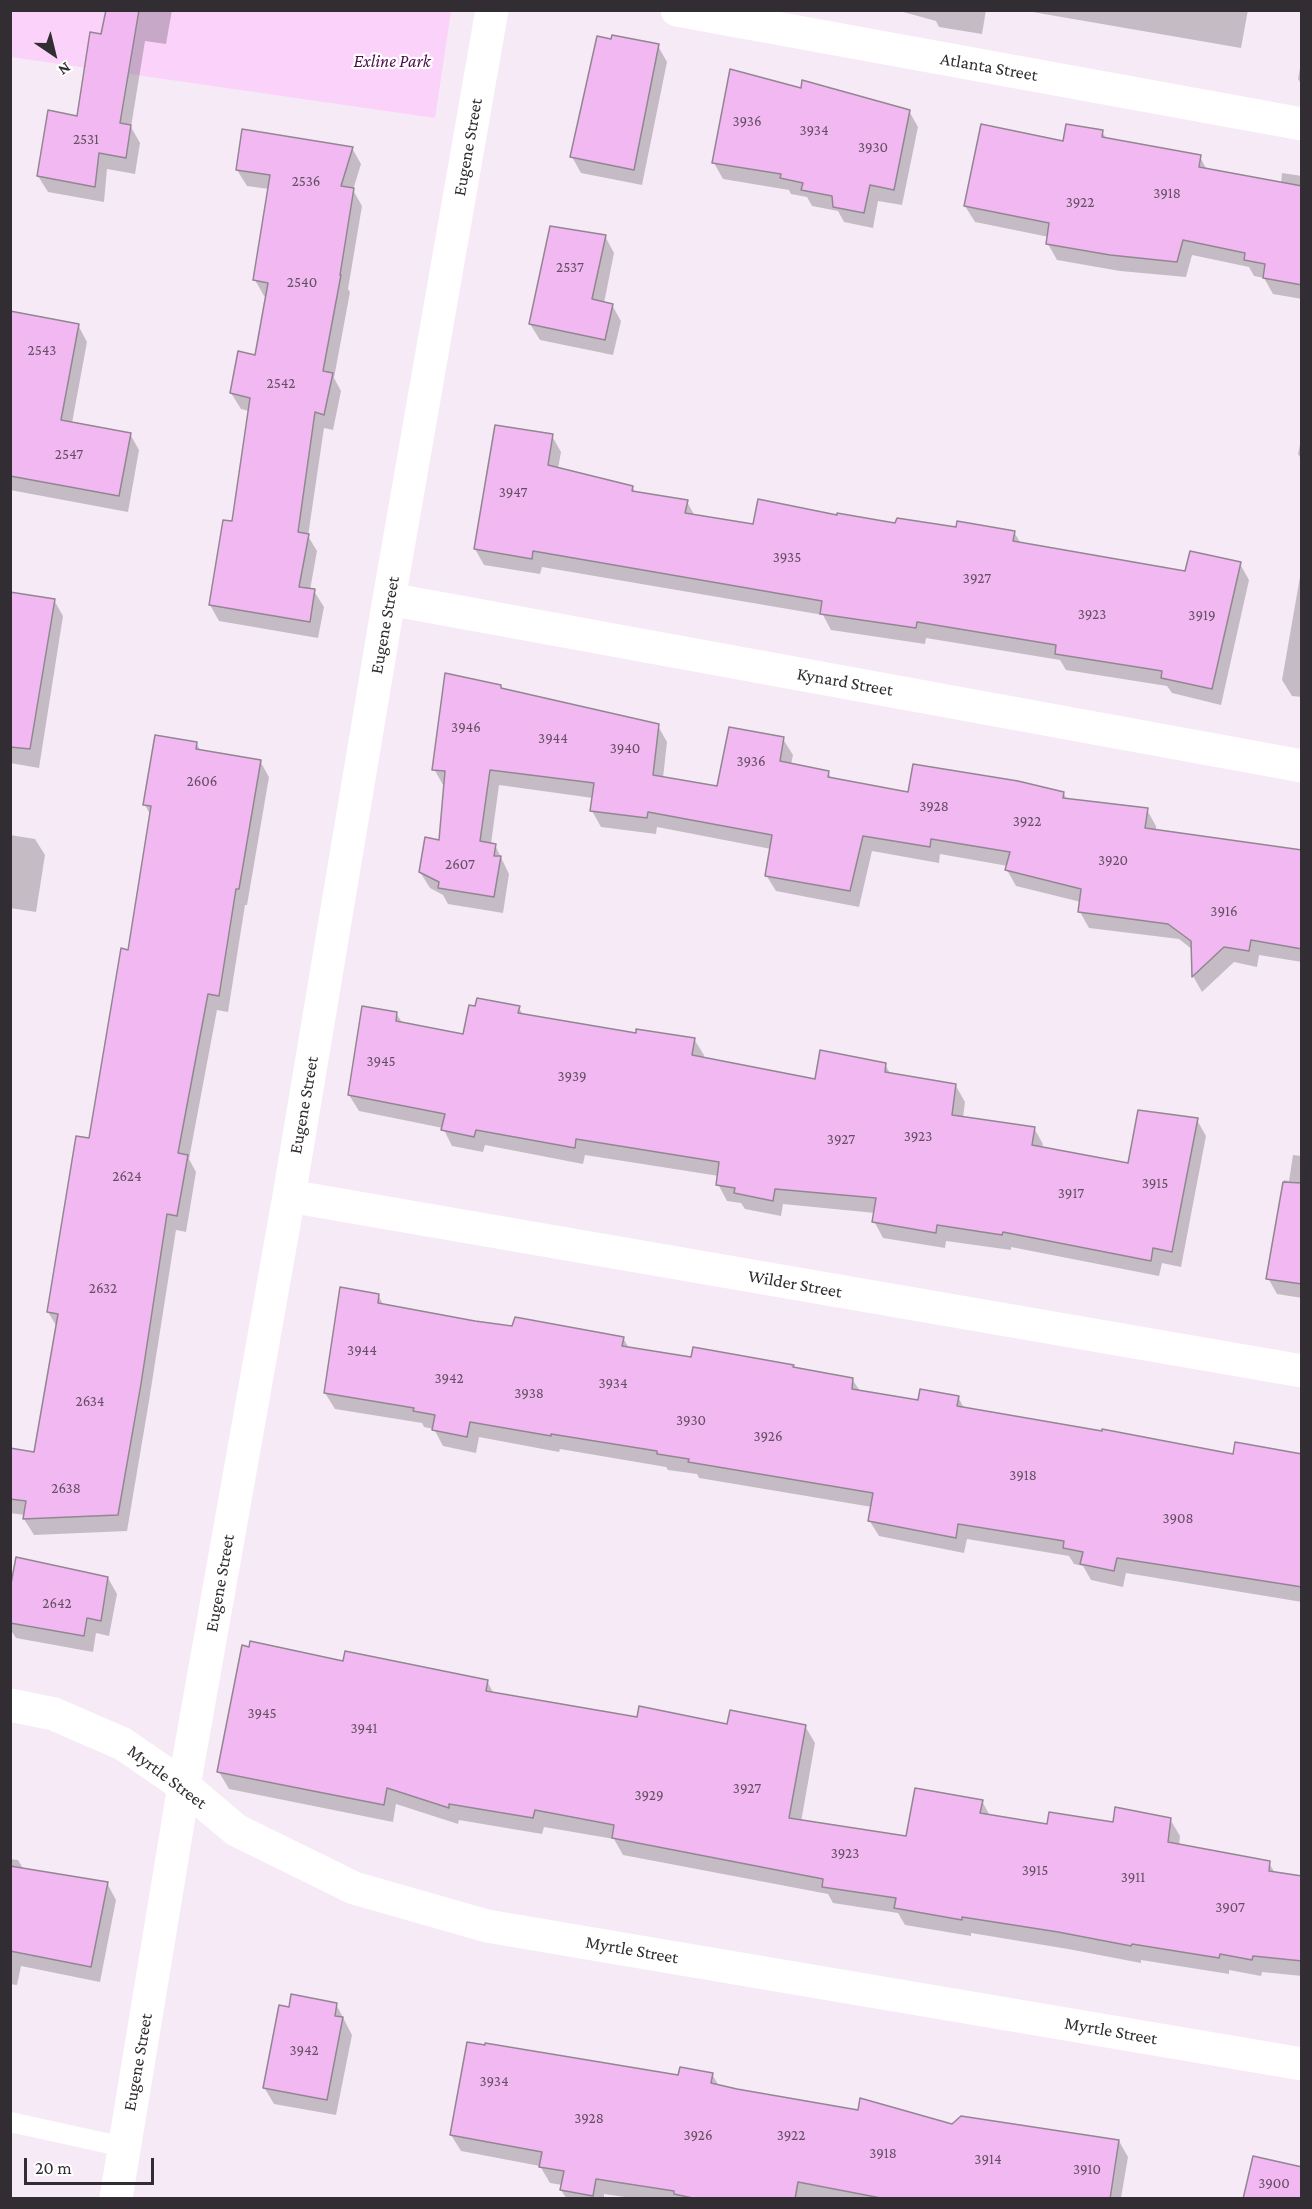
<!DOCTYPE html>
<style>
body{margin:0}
#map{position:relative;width:1312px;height:2209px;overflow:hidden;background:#f7eaf7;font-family:"Crimson Pro",serif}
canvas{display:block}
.frame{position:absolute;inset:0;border:12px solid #322d32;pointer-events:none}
.north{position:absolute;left:24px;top:24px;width:60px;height:60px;-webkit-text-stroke:4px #fff;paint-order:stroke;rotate:145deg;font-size:16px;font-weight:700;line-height:24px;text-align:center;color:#322d32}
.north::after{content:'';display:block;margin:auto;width:21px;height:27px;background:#322d32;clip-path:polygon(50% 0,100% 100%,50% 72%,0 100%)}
.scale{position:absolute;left:24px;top:2158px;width:130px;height:27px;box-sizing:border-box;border:3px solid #322d32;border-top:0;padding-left:8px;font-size:18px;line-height:21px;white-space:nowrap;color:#322d32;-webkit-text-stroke:4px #fff;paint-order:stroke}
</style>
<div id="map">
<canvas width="1312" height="2209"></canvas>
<div class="frame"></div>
<div class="north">N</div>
<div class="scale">20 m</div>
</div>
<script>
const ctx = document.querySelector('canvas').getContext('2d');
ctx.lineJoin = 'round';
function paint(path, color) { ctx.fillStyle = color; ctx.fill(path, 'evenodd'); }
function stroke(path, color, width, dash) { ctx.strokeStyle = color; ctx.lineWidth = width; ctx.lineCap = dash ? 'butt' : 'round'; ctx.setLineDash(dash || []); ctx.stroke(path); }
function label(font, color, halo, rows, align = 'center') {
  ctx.font = font + ' "Crimson Pro",serif'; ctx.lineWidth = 4.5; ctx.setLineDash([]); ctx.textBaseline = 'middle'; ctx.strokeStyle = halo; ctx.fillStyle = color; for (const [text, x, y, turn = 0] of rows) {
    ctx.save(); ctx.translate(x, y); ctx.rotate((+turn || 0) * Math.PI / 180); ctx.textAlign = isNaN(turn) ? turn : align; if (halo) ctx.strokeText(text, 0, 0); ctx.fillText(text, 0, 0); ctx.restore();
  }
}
paint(new Path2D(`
 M11,11H451L435,118L11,57Z`), '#fbd2fa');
paint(new Path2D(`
 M107,10H172L166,44L145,41L131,127L140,143L135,174L107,169L104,202L48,192L38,176L78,117L102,36Z
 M896,10H986L982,34L939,27L936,21Z
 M1021,10H1248L1241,48Z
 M658,46L667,62L642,185L581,173L572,157Z
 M1302,57V85L1298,79Z
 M802,90L909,111L918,127L902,205L878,201L873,228L844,222L838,211L812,206L807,197L791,194L789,190L723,179L714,163Z
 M1102,132L1107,139L1200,157L1207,170L1281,184L1282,173L1302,176V299L1273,294L1264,278L1254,276L1249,267L1192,255L1186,277L1120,271L1057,260L1048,244L1049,237L975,222L965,206L1065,143Z
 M352,148L361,164L353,190L362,206L348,289L350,292L334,378L341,391L333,430L324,428L308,536L317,551L310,590L314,591L324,607L318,638L219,621L210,605L233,523L249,411L241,409L231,393L256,356L267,297L264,296L255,280L269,189L247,186L237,170Z
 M605,236L614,253L604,303L612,305L621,321L613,355L540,340L530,324Z
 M78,325L87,342L72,423L130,434L139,450L128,512L10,490V334Z
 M1302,435V460L1298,454Z
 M552,436L561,452L558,469L632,487L636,493L687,502L695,516L754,526L838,517L897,525L1014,532L1021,544L1186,573L1240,564L1249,580L1221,705L1172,693L1167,686L1066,670L1060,660L926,638L925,644L831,630L823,615L542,567L540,574L484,565L475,549Z
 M1301,571H1302V697L1292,696L1282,680Z
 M10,594L54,600L63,616L39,768L10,763Z
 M502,690L658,726L667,742L663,778L718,788L783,739L793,755L791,765L828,773L832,779L909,794H1064L1067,800L1147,810L1156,826V831L1302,852V962L1259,955L1257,967L1234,962L1202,992L1193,976V950L1179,939L1089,928L1080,912L1081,902L1016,886L1007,870L1008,866L940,854L939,863L872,851L859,907L776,891L766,875L771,849L657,827L656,834L601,827L592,811L593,798L499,785L491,844L495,845L509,874L503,913L448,904L443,895L430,888L420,872L441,841L446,786L443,785L434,769Z
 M197,744L201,752L260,761L269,777L247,905H245L228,1012L217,1010L189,1159L196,1172L186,1232L176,1230L149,1401L127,1531L34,1535L24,1519L25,1515L10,1513V1450L35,1453L57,1327L48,1312L90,1140L129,952L151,816L145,805Z
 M10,835L35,839L45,855L36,912L10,908Z
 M519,1008L523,1015L637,1035L694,1039L704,1055L703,1059L816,1081L885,1064L891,1075L956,1086L965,1102L963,1118L1034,1128L1043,1144L1042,1148L1129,1165L1197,1120L1206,1136L1181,1267L1162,1263L1159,1276L1011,1247V1250L946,1241L945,1248L883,1238L874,1221L875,1213L783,1204L781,1216L745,1209L741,1203L727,1201L718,1184L719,1176L585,1155L583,1164L485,1145L483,1152L452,1146L443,1128L359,1111L349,1095L396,1013L403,1024L464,1035Z
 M1293,1155L1302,1156V1298L1277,1294L1268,1278L1284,1180L1289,1181Z
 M378,1295L384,1306L474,1323L623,1338L629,1348L693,1359L793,1366L794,1369L852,1379L860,1391L919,1402L958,1397L964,1408L1302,1467V1602L1126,1573L1123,1587L1091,1580L1083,1566L1074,1564L1069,1556L967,1539L964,1553L879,1536L869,1520L872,1507L699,1478L697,1474L668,1470L666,1467L560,1449L559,1452L479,1437L476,1453L443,1446L434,1429L424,1427L422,1423L335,1409L325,1393Z
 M108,1578L117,1594L109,1636L96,1633L93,1652L16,1638L10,1629V1597Z
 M344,1662L487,1681L494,1694L638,1718L729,1726H805L815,1743L801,1822L908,1837L982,1801L990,1816L1048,1825L1114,1824L1170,1819L1180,1836L1179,1846L1269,1863L1275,1873L1302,1878V1976L1262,1972L1261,1976L1229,1970V1974L1141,1960V1963L1068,1949L971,1933V1936L905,1925L898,1913L833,1903L828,1894L623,1855L614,1839L544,1827L542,1834L459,1820L458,1824L396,1804L393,1822L229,1789L219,1772Z
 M10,1859L18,1860L24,1870L107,1883L116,1900L100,1982L21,1966L17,1985L10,1984Z
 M336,2004L352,2035L336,2115L274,2104L264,2087L290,2009Z
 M712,2074L719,2086L737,2090L952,2126L1119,2141L1128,2157L1121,2198H632L604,2194V2198H566L561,2190L562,2185L550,2183L540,2166L461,2151L451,2135L680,2076Z`), '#0003');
const building = new Path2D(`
 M106,10H139L120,123L131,125L126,158L99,153L95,187L37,176L48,110L77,116L90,32L101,34Z
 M612,35L659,44L634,170L570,157L597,36L611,39Z
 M730,69L801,88L802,80L910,110L894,190L870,185L864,213L833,207L832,196L801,190L803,183L780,178L781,174L712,163Z
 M981,124L1063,141L1066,124L1103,130L1102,137L1201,155L1199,167L1302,186V285L1263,278L1265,264L1244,260L1245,253L1183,240L1177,262L1110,255L1046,244L1049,223L964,206Z
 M242,129L353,147L341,186L354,188L340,275H341L323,371L333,373L324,415L315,412L298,532L309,534L299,587L315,589L310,622L209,605L223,520L232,521L250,398L230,393L238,351L255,355L268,283L253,280L270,175L236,170Z
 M550,226L606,235L592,299L613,304L605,340L529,324Z
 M10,311L79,324L61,420L131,433L119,496L10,476Z
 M495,425L553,434L548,465L633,486L632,491L688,500L685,513L753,524L758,499L837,515V513L895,523L897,518L956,527L957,521L1015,531L1013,541L1185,571L1190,551L1241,562L1212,689L1161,678L1162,671L1055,654L1056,645L917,622L916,628L820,614L822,601L533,551L532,559L474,549Z
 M10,592L55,599L30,749L10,747Z
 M445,673L501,685V688L659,724L653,775L717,786L729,727L784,737L780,761L829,771L828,777L908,792L913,764L1018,781L1064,792L1063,798L1148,808L1145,828L1302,850V949L1251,940L1249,951L1224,947L1192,977L1191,941L1168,924L1078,912L1081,889L1005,870L1010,852L931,839L930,847L863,836L850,891L765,876L772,835L648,812L647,818L590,811L594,783L490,770L480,841L496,844L494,856H501L494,897L438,888L439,882L419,872L425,837L439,840L445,771L432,770Z
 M155,735L197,742L196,749L261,760L239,889H236L219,996L208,994L178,1153L188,1155L177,1216L167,1214L141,1384L118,1515L23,1519L26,1501L10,1499V1448L34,1452L58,1314L47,1312L76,1136L89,1138L121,948L128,950L151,806L143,805Z
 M477,998L520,1006L518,1013L636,1033V1029L695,1038L692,1055L815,1079L820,1050L886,1063L885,1072L956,1084L952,1115L1035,1127L1032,1145L1128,1163L1138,1110L1198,1118L1172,1252L1153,1248L1151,1261L1003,1232L1002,1235L937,1225L936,1233L872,1222L876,1198L775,1189L773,1201L734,1193L735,1188L716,1185L719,1162L576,1139L575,1148L476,1130L474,1137L441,1130L445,1114L348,1095L362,1006L397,1012L396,1021L463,1034L469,1005L475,1006Z
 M1283,1182L1302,1183V1284L1266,1279Z
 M340,1287L379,1294L378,1303L475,1321L512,1326L515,1317L624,1337L622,1346L691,1357L693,1347L794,1365L793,1367L853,1378L852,1389L918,1400L920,1389L959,1396L957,1406L1102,1431V1429L1233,1454L1235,1442L1302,1454V1587L1117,1558L1114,1571L1080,1564L1083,1552L1063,1548L1064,1541L958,1524L956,1538L868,1521L873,1493L688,1462L689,1459L657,1454V1451L551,1434V1436L470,1422L467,1437L432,1430L435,1415L413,1411L414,1408L324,1393Z
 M16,1557L108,1577L101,1621L87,1618L84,1636L10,1623V1589Z
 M250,1641L343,1661L345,1651L488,1680L486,1691L637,1717L639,1706L727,1724L730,1710L806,1725L789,1818L906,1836L915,1788L983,1800L980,1813L1047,1824L1049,1812L1113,1822L1115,1807L1171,1818L1168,1842L1270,1861L1269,1871L1302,1876V1961L1253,1956L1252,1960L1220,1954L1219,1958L1132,1944L1131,1946L1058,1932L962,1917V1920L894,1908L896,1898L822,1887L823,1879L612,1838L614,1825L535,1810L533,1818L449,1804V1808L387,1788L384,1805L217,1772L242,1645L249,1647Z
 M10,1866L108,1882L91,1967L10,1951Z
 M291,1994L337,2003L335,2016L343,2017L327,2100L263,2088L279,2005L289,2007Z
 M467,2042L485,2045V2043L678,2075L680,2067L713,2073L711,2083L737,2089L858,2110L860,2098L952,2124L961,2116L1119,2140L1110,2199H886L798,2182L795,2199H697L674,2194V2191L596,2179L593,2196L560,2190L564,2171L539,2167L542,2152L450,2135Z
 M1253,2156L1302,2167V2199H1243Z`);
paint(building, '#f2b8f1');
stroke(building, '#918691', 1.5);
stroke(new Path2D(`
 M10,2122L124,2147`), '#fff', 20);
stroke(new Path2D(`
 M677,10L1302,124
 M389,599L1302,766
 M289,1196L1302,1371
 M10,1705L54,1714L123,1744L184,1786L236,1830L354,1888L487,1926L1302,2064
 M116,2198L184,1786L289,1196L389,599L492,10`), '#fff', 33);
label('15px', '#625062', null, [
 ["3936",747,121],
 ["3934",814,130],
 ["2531",86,139],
 ["3930",873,147],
 ["2536",306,181],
 ["3918",1167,193],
 ["3922",1080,202],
 ["2537",570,267],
 ["2540",302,282],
 ["2543",42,350],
 ["2542",281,383],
 ["2547",69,454],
 ["3947",513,492],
 ["3935",787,557],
 ["3927",977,578],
 ["3923",1092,614],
 ["3919",1202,615],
 ["3946",466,727],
 ["3944",553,738],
 ["3940",625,748],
 ["3936",751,761],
 ["2606",202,781],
 ["3928",934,806],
 ["3922",1027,821],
 ["3920",1113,860],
 ["2607",460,864],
 ["3916",1224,911],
 ["3945",381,1061],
 ["3939",572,1076],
 ["3923",918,1136],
 ["3927",841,1139],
 ["2624",127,1176],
 ["3915",1155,1183],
 ["3917",1071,1193],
 ["2632",103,1288],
 ["3944",362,1350],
 ["3942",449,1378],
 ["3934",613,1383],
 ["3938",529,1393],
 ["2634",90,1401],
 ["3930",691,1420],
 ["3926",768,1436],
 ["3918",1023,1475],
 ["2638",66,1488],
 ["3908",1178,1518],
 ["2642",57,1603],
 ["3945",262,1713],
 ["3941",364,1728],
 ["3927",747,1788],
 ["3929",649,1795],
 ["3923",845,1853],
 ["3915",1035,1870],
 ["3911",1133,1877],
 ["3907",1230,1907],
 ["3942",304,2050],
 ["3934",494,2081],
 ["3928",589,2118],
 ["3926",698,2135],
 ["3922",791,2135],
 ["3918",883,2153],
 ["3914",988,2159],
 ["3910",1087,2169],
 ["3900",1274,2183]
]);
label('italic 18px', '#500c51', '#fff', [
 ["Exline Park",392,61]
]);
label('18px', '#322d32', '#fff', [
 ["Atlanta Street",989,67,10],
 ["Eugene Street",468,147,-80],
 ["Eugene Street",385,625,-80],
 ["Kynard Street",845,682,10],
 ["Eugene Street",304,1105,-80],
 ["Wilder Street",795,1284,10],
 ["Eugene Street",220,1583,-80],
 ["Myrtle Street",167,1777,37],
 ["Myrtle Street",632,1950,10],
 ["Myrtle Street",1111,2031,10],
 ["Eugene Street",138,2062,-80]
]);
</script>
